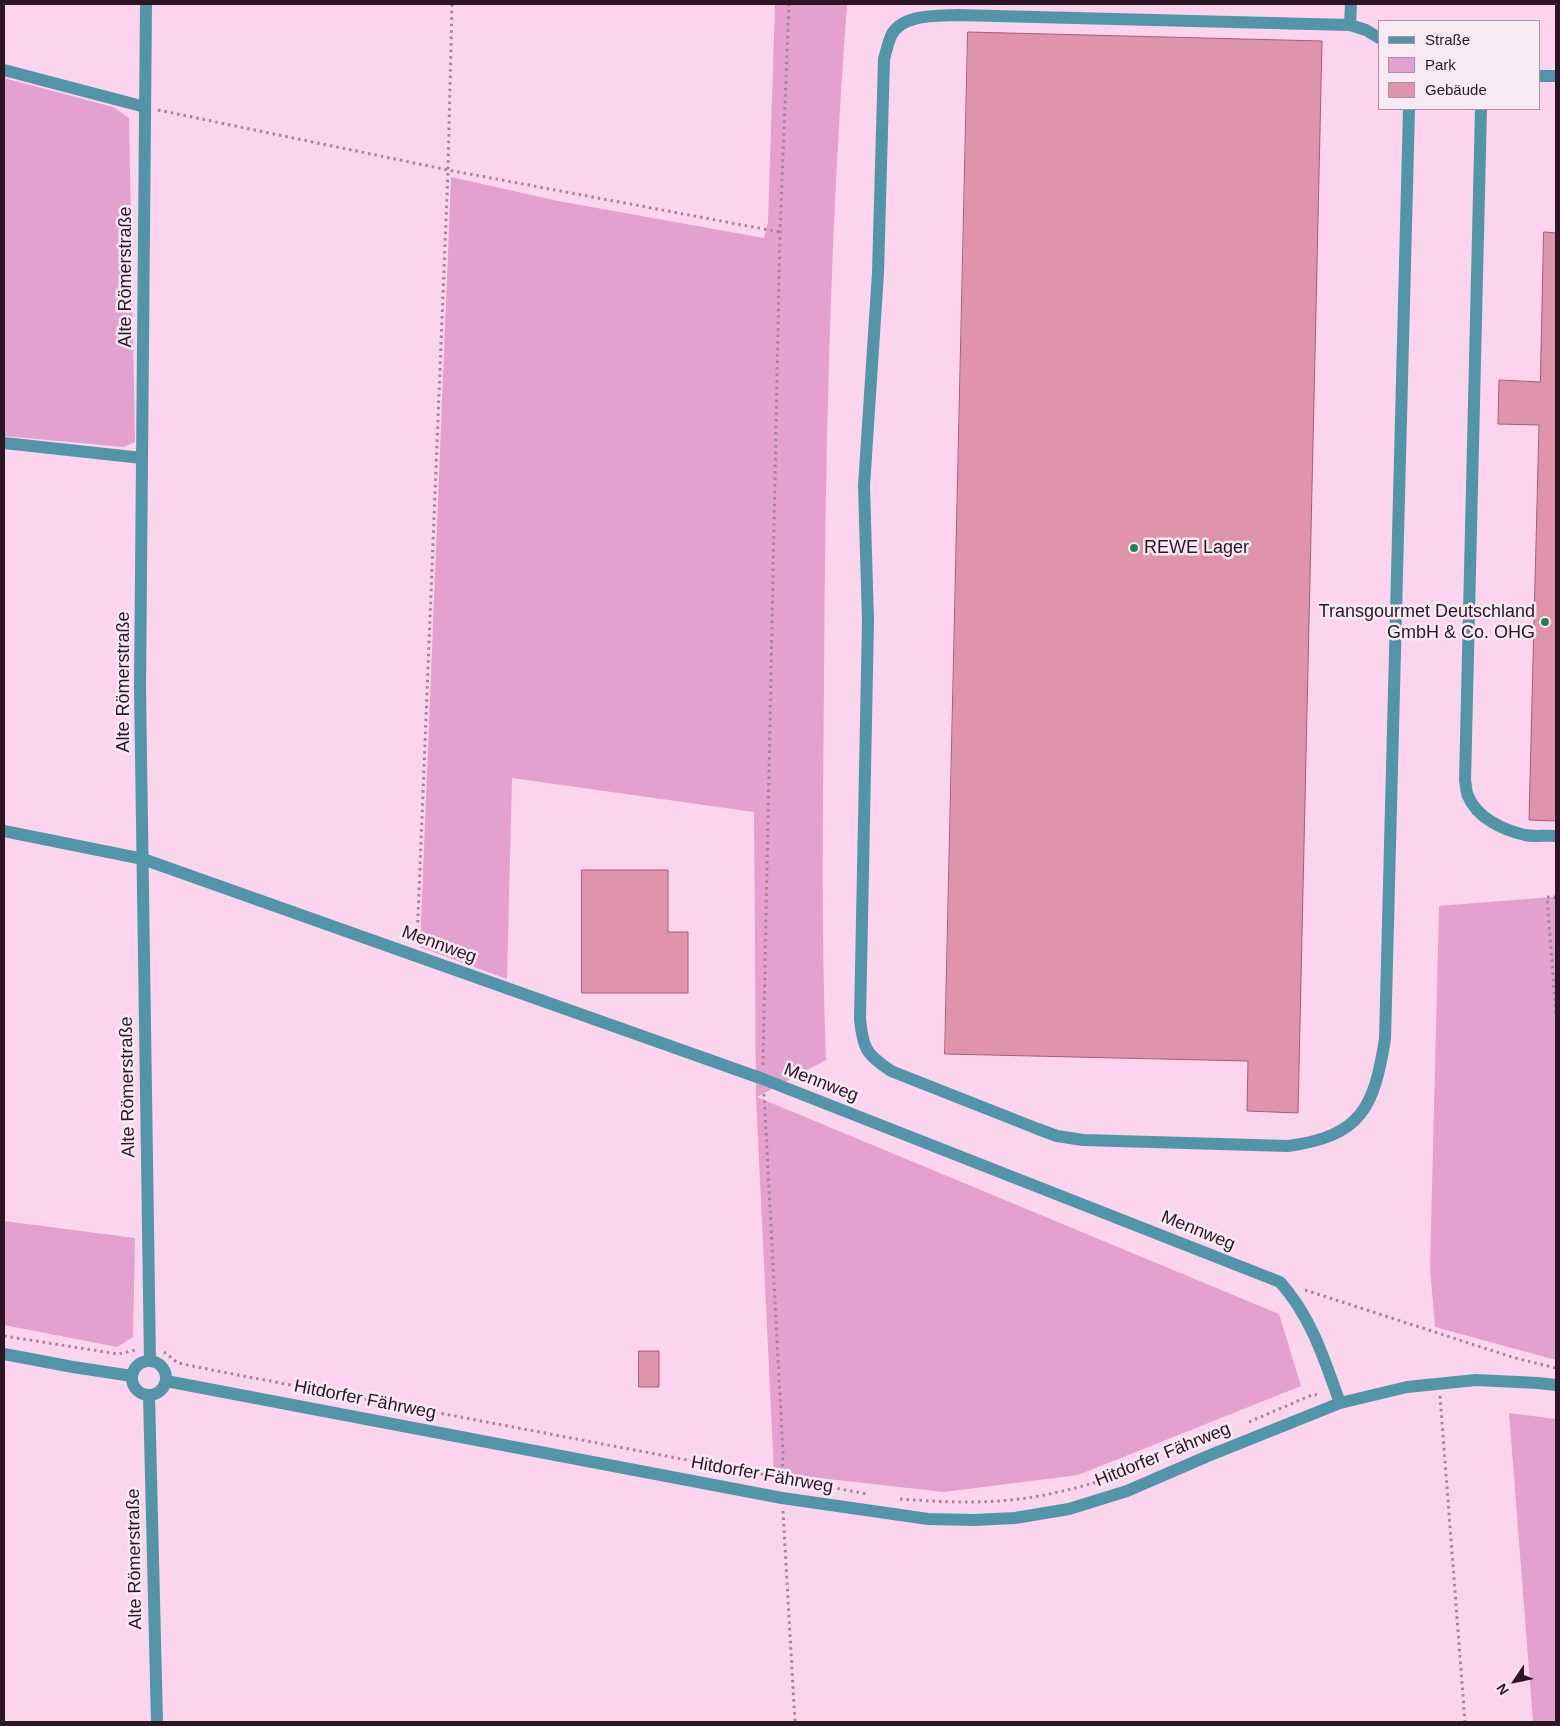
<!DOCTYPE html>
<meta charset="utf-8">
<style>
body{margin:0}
#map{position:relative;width:1560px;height:1726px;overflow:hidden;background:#fdd4ee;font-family:Arial,sans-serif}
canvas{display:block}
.frame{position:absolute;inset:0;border:5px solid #2c1525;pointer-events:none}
.legend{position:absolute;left:1378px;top:20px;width:162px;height:90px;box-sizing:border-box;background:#f8eaf3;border:1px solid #a695a1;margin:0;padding:6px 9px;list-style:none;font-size:15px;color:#2c1525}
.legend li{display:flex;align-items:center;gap:10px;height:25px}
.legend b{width:25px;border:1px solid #a695a1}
.north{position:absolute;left:1490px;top:1656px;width:50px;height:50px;-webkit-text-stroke:4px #f8eaf3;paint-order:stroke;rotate:236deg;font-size:14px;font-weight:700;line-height:20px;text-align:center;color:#2c1525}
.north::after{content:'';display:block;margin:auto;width:18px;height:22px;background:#2c1525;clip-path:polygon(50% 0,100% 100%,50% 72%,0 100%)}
</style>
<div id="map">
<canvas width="1560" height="1726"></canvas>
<div class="frame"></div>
<ul class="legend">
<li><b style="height:6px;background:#5295a8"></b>Straße</li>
<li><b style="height:14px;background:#e4a0ce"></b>Park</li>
<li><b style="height:14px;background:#df94ac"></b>Gebäude</li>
</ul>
<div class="north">N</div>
</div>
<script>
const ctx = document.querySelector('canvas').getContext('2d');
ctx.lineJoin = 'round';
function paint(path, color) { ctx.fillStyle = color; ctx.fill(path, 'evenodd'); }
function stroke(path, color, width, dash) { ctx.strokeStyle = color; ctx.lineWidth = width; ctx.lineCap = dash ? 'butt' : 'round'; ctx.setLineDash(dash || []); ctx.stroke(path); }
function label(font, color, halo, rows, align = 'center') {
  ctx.font = font + ' Arial,sans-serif'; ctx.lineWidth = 5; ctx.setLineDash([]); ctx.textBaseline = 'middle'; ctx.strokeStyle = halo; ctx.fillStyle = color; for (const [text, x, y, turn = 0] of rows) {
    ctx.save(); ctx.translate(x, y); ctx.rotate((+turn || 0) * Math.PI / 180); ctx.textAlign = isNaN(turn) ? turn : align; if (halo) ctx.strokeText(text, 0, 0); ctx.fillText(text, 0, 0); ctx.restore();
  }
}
paint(new Path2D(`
 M775,4H847C830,230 825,456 824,683C823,809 821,934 826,1060L757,1097L1279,1314L1301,1386L1078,1475L944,1492L774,1473L756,1097L754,812L512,778L507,979L420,947L451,177L558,201L764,238L768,222Z
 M4,78L113,107L129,118L135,442L124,447L4,436Z
 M1551,897H1556V1360L1435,1327L1430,1268L1439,906Z
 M4,1221L135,1238L133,1337L117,1347L4,1325Z
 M1509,1413L1556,1419V1722H1533Z`), '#e4a0ce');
const building = new Path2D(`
 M968,32L1322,41L1298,1113L1247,1111L1248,1061L945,1054Z
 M1544,232L1556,233V821L1529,820L1539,425L1498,424L1499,380L1540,382Z
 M582,870H668V932H688V993H582Z
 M639,1351H659V1387H639Z`);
paint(building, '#df94ac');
stroke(building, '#a45e76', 1);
stroke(new Path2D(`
 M158,110L448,170L780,232
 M1556,897H1547L1556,1015
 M417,942L448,170L452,4
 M763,1065L780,232L789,4
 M764,1094L783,1453L781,1485
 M1305,1290L1515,1358L1556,1368
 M4,1336L118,1354L136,1350
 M164,1352L178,1363L217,1371L867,1494
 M1440,1396L1465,1722
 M1249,1422L1314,1394L1319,1396
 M900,1499C940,1502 980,1504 1019,1499C1061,1494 1102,1481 1142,1467
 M783,1511L795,1722`), '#a58499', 3, [2.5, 4]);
stroke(new Path2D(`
 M146,4L140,688L150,1361
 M1350,25L1351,4
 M1379,38L1366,30L1350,25L957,15C936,16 901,14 891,36C888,43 886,52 884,59L878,273L864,486L868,621L860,1019C863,1049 866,1054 891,1071L1038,1129L1057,1136L1083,1140L1288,1146C1362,1136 1374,1107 1385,1039L1409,109
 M4,70L145,107
 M1539,76H1556
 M1481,109L1465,780C1466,785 1466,791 1468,796C1477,818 1503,830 1525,835C1535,837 1546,835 1556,836
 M4,443L142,458
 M4,831L143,859L157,864L763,1079L1280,1282C1312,1318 1324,1359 1340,1403
 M4,1354L73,1367L132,1376
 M132 1378a17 17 0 1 1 34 0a17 17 0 1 1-34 0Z
 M166,1381L782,1498L928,1519L974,1520L1015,1518L1069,1509L1127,1491L1208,1456L1340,1403L1407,1387L1476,1380L1538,1383L1556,1385
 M149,1395L157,1722`), '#5295a8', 12);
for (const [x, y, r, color] of [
 [1134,548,5,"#248056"],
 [1545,622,5,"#248056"]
]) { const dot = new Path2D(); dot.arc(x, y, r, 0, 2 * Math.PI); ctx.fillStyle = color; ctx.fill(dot); stroke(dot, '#f8eaf3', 2); }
label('18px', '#2c1525', '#f8eaf3', [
 ["Alte Römerstraße",126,277,-90],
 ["Alte Römerstraße",124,682,-90],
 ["Mennweg",439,945,20],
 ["Mennweg",821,1083,21],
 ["Alte Römerstraße",128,1087,-91],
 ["Mennweg",1198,1231,22],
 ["Hitdorfer Fährweg",365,1400,11],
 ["Hitdorfer Fährweg",1163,1455,-22],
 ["Hitdorfer Fährweg",762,1475,10],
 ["Alte Römerstraße",135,1559,-91]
]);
label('18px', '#2c1525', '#f8eaf3', [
 ["REWE Lager",1144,548],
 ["Transgourmet Deutschland",1535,612,"right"],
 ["GmbH & Co. OHG",1535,633,"right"]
], 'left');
</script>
